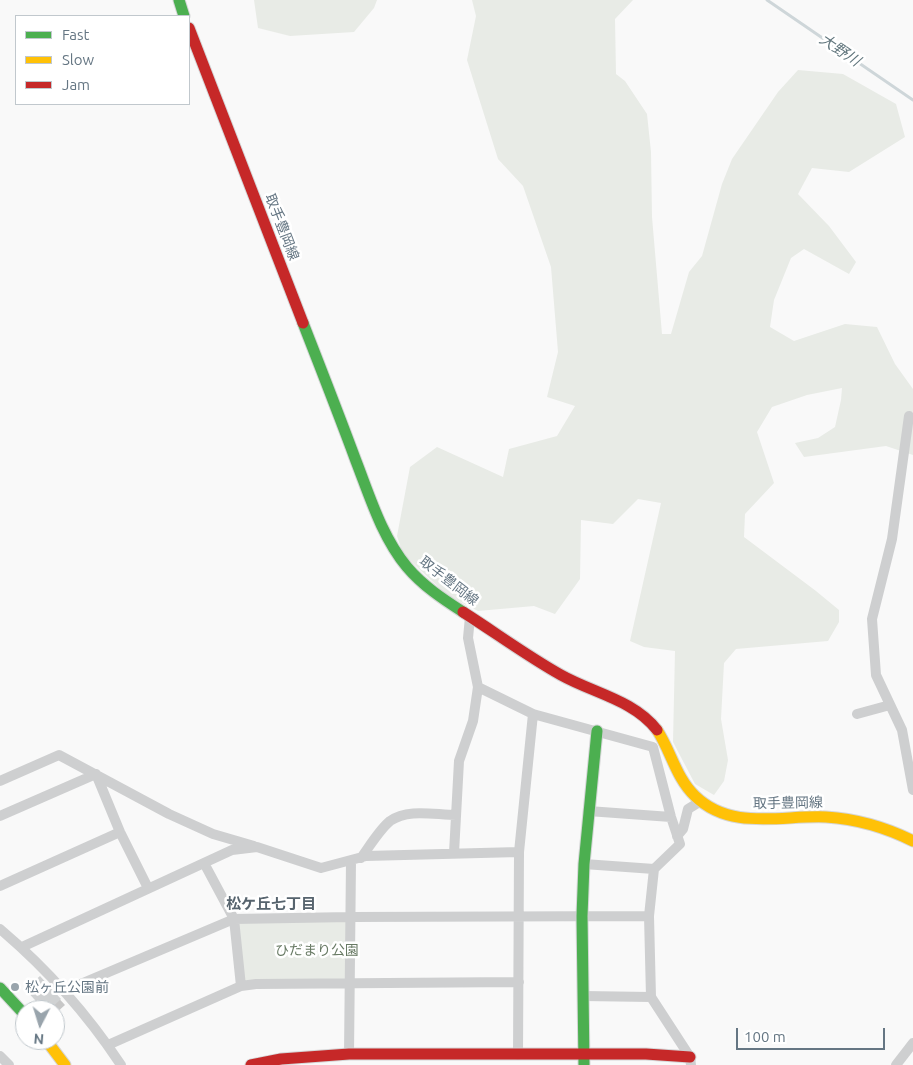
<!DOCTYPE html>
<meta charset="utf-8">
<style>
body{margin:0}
#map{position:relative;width:913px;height:1065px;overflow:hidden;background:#f9f9f9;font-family:Ubuntu,sans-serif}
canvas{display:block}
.legend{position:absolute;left:15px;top:15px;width:175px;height:90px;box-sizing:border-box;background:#fff;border:1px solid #c1c8cd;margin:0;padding:6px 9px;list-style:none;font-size:15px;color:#657683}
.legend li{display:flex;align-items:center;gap:10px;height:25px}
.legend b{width:25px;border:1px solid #c1c8cd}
.north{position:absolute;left:15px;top:1000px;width:50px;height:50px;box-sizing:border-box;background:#fff;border:1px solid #c1c8cd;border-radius:50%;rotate:185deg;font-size:14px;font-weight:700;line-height:20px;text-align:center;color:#657683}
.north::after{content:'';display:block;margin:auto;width:18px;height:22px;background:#99a4ac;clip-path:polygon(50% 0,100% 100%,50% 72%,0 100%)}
.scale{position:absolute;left:736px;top:1028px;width:149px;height:22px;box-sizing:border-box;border:2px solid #657683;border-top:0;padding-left:6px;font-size:15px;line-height:18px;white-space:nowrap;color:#657683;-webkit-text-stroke:4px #fff;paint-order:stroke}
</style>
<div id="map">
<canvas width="913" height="1065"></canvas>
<ul class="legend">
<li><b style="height:6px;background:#4caf50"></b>Fast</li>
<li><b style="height:6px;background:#ffc107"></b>Slow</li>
<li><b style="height:6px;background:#c62828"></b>Jam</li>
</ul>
<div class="north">N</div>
<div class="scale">100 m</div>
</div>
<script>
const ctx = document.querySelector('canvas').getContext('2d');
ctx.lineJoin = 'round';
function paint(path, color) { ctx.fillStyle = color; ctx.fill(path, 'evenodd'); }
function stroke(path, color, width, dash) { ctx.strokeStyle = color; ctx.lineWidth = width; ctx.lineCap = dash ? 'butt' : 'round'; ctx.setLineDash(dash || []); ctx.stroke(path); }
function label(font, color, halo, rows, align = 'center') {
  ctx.font = font + ' Ubuntu,"Noto Sans JP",sans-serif'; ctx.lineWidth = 5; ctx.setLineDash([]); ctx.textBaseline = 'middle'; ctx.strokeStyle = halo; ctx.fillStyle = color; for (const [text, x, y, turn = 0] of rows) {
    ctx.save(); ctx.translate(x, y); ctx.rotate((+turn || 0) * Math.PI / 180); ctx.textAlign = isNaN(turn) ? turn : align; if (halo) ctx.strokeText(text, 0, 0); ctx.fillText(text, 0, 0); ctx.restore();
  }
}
paint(new Path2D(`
 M254,0H377L374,8L354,32L290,36L258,28Z
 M472,0H633L615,19L616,74L625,81L647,114L651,152L652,217L662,334H671L689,272L702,256L722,184L732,159L778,92L798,70L843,74L896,104L905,137L849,172L812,168L798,194L829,226L856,262L849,274L804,249L791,258L774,300L770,327L794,341L845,324L877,327L895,364L913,389V455L886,446L804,457L795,443L818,438L835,427L841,400L842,388L807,395L772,407L757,432L774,483L745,514L744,537L816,591L839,610V622L828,641L736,649L724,663L721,719L728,760L724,781L714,795L695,784L673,742L675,651L644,647L630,641L661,503L638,499L613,524L581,520L580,579L555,614L534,606L478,611L447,595L403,554L397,536L410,467L437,447L503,477L509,449L557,436L575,406L547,397L558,352L551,267L523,186L498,159L467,60L476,16Z
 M351,917L350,984L241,986L234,919Z`), '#e8ebe6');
paint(new Path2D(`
 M40,978L65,1005L55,1014V1010H46Z`), '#0003');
stroke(new Path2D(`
 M767,0L913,100`), '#ced6d9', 3);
paint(new Path2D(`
 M40,976L61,999L49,1010H44L25,989Z`), '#d0d2d3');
const fast = new Path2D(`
 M179,0L184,16
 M303,323C321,369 339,415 356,461C370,497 382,537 407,567C423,586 443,599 463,612
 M0,988L25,1015
 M584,1064L582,916L584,864L597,731`);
const slow = new Path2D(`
 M657,730C671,751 676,778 695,796C731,831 781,815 826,817C857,819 885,827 913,841
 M46,1040L65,1065`);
const jam = new Path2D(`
 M189,28L303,323
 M463,612C496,633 527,656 561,675C593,693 634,700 657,730
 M251,1065L281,1059L349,1054H646L690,1057`);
stroke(fast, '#d5d6d7', 13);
stroke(slow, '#d5d6d7', 13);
stroke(jam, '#d5d6d7', 13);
stroke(new Path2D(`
 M909,416L892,539L872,619L876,675L902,730L913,790
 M478,687L533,714
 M857,714L890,705
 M96,774L120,832L148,888
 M0,781L59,755L169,814L213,834L254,846
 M588,811L671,817
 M0,816L96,774
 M677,836L683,829L688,809L701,801
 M454,853L459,761L473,721L478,687L468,638L470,617
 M361,858C369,847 380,829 390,821C408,808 435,815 456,815
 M204,863L234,919L241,986
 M584,864L654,869
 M0,886L120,832
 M0,929C46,968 88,1015 121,1065
 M22,947L232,850L257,847L321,868L366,856L519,852L533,714L653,747L671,817L680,844L654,869L649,916L651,997L690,1057L691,1065
 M64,991L234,919L351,917L649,916
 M583,996L651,997
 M108,1045L241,986L256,984L519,982
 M349,1054L351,861
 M518,1055L519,852
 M0,1056L9,1065
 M896,1065L913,1043`), '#cecfd0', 10);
stroke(fast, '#4caf50', 11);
stroke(slow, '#ffc107', 11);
stroke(jam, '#c62828', 11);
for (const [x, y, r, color] of [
 [15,987,5,"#99a4ac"]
]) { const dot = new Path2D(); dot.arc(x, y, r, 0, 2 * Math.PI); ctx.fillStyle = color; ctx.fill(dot); stroke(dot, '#fff', 2); }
label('14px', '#657683', '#fff', [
 ["取手豊岡線",282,227,69],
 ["取手豊岡線",449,581,38],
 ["取手豊岡線",788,803,-1]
]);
label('14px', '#687a64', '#fff', [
 ["ひだまり公園",317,950]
]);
label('14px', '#657683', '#fff', [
 ["松ヶ丘公園前",25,987]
], 'left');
label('italic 15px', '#60757c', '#fff', [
 ["大野川",840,50,34]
]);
label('bold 15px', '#57646e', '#fff', [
 ["松ケ丘七丁目",271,904]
]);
</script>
